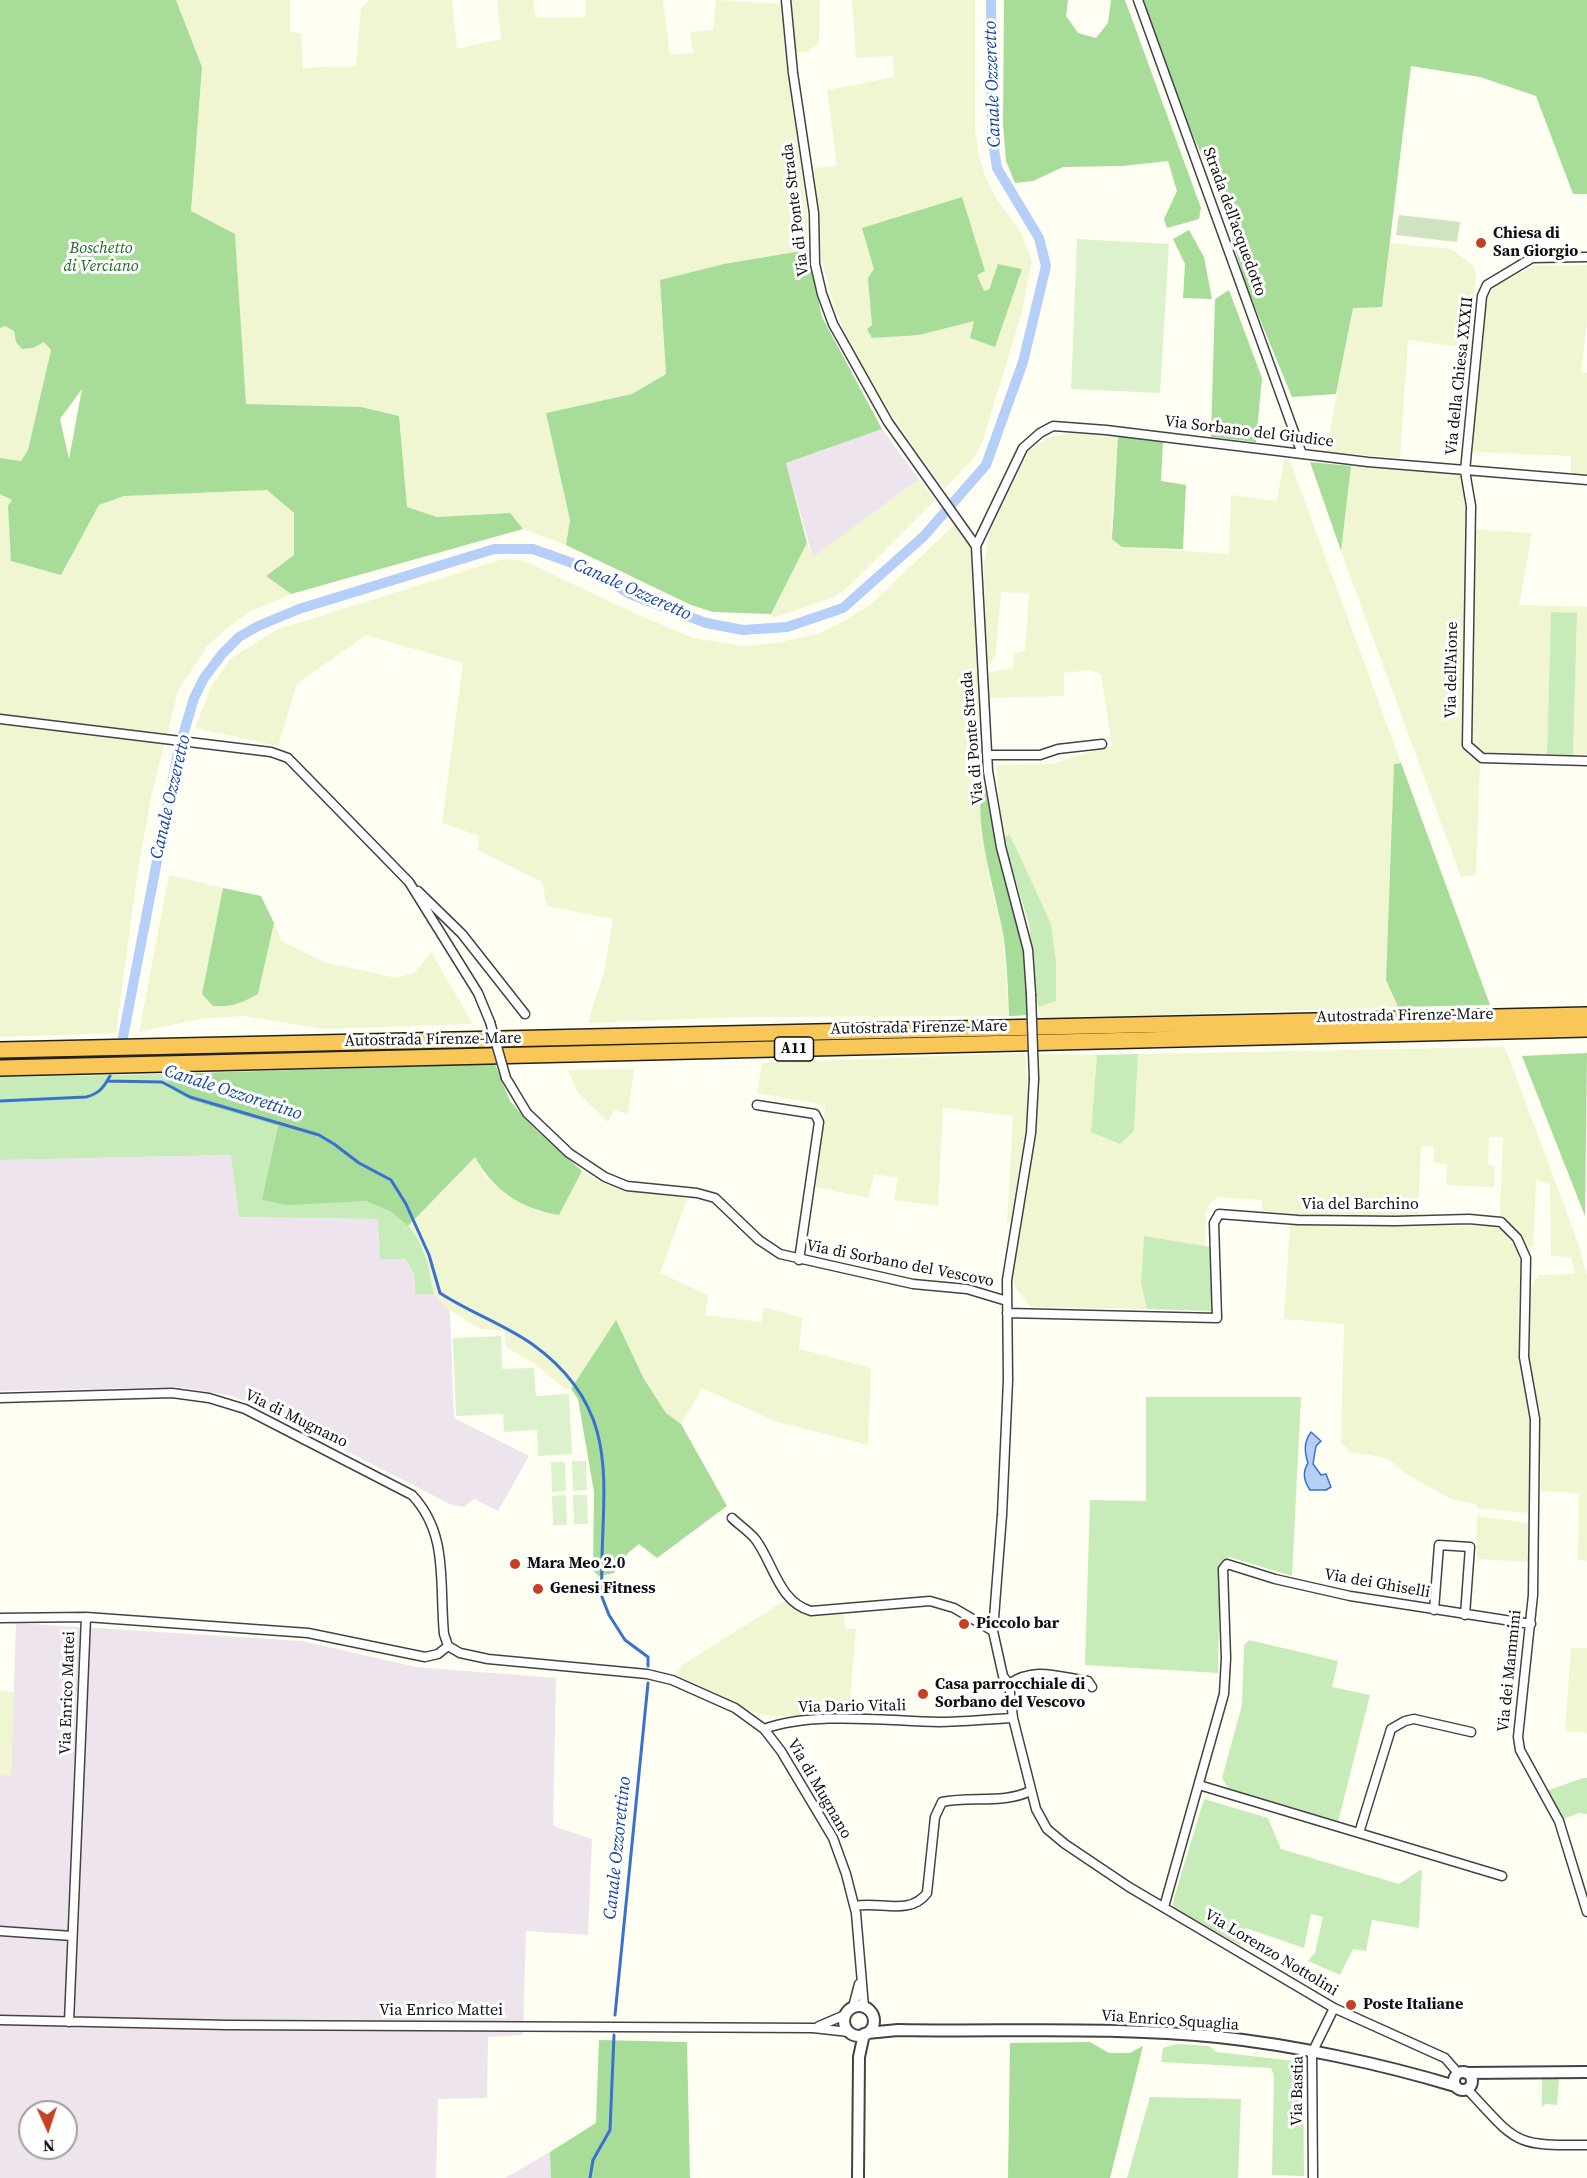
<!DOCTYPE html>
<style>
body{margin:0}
#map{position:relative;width:1587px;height:2178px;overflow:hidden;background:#fefff2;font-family:"Source Serif 4",serif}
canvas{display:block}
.north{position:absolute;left:18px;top:2100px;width:60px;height:60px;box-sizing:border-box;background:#fff;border:2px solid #9f9f9f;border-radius:50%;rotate:177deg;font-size:16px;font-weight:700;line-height:24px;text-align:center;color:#101010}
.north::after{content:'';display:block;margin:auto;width:21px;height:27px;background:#c44123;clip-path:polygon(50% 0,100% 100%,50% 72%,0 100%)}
</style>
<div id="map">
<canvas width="1587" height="2178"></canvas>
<div class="north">N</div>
</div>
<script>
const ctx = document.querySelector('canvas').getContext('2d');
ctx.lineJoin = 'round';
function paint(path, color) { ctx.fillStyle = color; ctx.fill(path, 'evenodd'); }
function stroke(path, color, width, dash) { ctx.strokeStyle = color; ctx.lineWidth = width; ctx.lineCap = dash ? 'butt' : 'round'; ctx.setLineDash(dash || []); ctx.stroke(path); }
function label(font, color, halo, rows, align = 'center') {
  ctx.font = font + ' "Source Serif 4",serif'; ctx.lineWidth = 6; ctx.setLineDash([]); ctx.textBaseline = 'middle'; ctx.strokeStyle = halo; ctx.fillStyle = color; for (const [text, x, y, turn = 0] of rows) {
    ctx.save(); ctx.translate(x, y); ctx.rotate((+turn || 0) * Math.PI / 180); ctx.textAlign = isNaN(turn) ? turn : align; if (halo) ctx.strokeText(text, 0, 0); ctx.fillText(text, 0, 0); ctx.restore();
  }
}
paint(new Path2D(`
 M882,429L919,479L813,558L786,463Z
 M232,1155L239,1217L378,1219L415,1275V1294H434L450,1310L454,1418L529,1456L498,1511L474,1499L464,1507L452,1505L274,1414L232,1396L180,1387L0,1391V1160Z
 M16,1623L302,1641L416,1667L556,1678L553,1826L592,1839L588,1935L526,1931L523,2035L488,2037L487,2098L438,2099L436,2178H0V1775H11ZM30,2112H66V2148H30Z
 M550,2152L551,2178H505Z`), '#eee4ed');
paint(new Path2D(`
 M176,0H290V32L301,33L303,68L356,66L361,8L370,0H452L457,49L501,39L497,0H533L536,18L586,17L585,0H663L670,55L693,53L690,32L713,30L716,0L781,4L807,212V250L724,264L660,280L666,374L632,394L546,413L570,520L566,545L523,529L509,513L437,517L407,507L399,416L361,407L246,404L235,234L191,212L202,67Z
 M790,0H820L819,42L808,52L795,53Z
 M852,0H975V128L978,152L985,176L997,200L1021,233L1032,261L1022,312L982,443L974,458L944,489L899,426L853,350L835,310L822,261L814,168L837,166L827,90L894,77L893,56L856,58Z
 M1390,243L1451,249L1473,265L1476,273L1469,348L1408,340L1400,458L1326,452L1353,308L1382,306Z
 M1587,265V320L1581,373H1587V475H1571V456L1471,452L1469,449L1486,299L1495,286L1534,266Z
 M5,326L14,331L16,342L33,348L44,342L51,350L28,450L21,461L0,458V328Z
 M1073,433L1118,436L1111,531L1122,547L1229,554L1231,495L1277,501L1284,459L1290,461L1401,763L1394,764L1386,980L1398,1007L1041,1019L1038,1007L1056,1001L1003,837L996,765L1051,764L1112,746L1101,674L1090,670L1064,673V696L986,698V676L991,672L1013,668L1014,653L1025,651L1029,593L1001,592L996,654L989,665L986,666L984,564L990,531L1029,450L1048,438Z
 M1351,466L1462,474L1467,529L1532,533L1519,605L1587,607V754L1573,755L1577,613L1551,612L1547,754H1493L1480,762L1476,875L1461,877L1341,551Z
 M919,479L935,500L848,587L834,597L773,618L771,614L807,543L813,557Z
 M267,490L294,513V555L266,576L291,594L249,612L227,628L207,646L178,691L152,793L138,869L116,1033L0,1037V494L12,500L61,575L99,505L124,496Z
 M954,525L969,545L972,556L984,785L980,795L989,877L1002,932L1009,1016L741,1017L588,1023L604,972L613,919L547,906L542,882L478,850L479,836L442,823L463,663L366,635L297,684L278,746L195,728L211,687L230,659L276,630L503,559L519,560L533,565L636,614L693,638L744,646L777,643L818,634L846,620L871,604Z
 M169,875L223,888L202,994H258L274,923L282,941L324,962L396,978L414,973L431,952L473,1024L324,1029L243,1016L199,1019L139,1032Z
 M1505,1047L1578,1243L1587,1276V1561L1578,1560L1579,1493L1541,1491L1540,1418L1528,1361L1529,1289L1539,1275L1575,1274L1571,1257L1551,1256L1550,1184L1536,1180L1533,1247L1526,1248L1519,1232L1500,1214L1503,1137H1489L1488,1165H1495L1494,1187L1446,1185L1447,1164L1434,1163V1147L1421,1146L1418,1216L1291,1215L1262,1212V1200L1218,1197L1210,1203L1206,1213L1205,1247L1144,1236L1141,1283L1147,1309L1031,1307L1016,1289L1012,1276L1037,1128L1038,1054L1097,1055L1091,1132L1134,1131L1138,1054Z
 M1025,1053L1029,1103L1027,1125L1013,1216L1007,1225L1013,1116L943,1108L938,1206L894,1200L898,1178L874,1174L868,1198L816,1187L825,1105L757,1093L762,1063Z
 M634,1069L628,1114L614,1110L608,1122L578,1093L568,1070Z
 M475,1156L484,1176L511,1197L539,1212L559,1215L582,1171L605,1184L626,1190L671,1195L687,1199L660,1273L708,1295L705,1315L761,1322L764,1307L802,1318L799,1349L871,1368L868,1445L775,1421L702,1388L681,1424L666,1413L644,1378L616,1321L571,1389L564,1388L535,1364L506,1347L504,1331L480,1329L445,1307L434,1294L424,1252L408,1226Z
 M1290,1224L1496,1226L1517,1248L1522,1265L1518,1309L1521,1365L1532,1429L1528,1513L1477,1508L1476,1504L1451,1499L1410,1476L1387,1458L1350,1452L1341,1442L1344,1324L1284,1319Z
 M1477,1516L1528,1523V1562L1477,1559Z
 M784,1601L800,1611L816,1616L844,1614L845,1629H856L849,1715L771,1716L752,1712L680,1677L678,1672L682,1665Z
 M1571,1648H1587V1733L1565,1731Z
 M0,1691L14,1692L11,1776L0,1775Z`), '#f0f6d1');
paint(new Path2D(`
 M1551,612L1577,613L1573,755L1547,754Z
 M1010,835L1051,924L1056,963V1001L1038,1007L1029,925L1003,837Z
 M1138,1054L1134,1131L1120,1144L1091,1132L1097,1055Z
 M162,1074L174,1091L190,1100L278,1126L263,1200C297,1206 330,1199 364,1201C391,1203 416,1229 424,1253C429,1266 431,1281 434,1294H415V1275L405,1259H380L378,1219L239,1217L231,1155L0,1160V1077Z
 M1144,1236L1210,1247L1212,1311L1147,1309L1141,1283Z
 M1146,1397H1301L1292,1576L1229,1557L1220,1563L1218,1673L1085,1665L1090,1500L1146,1501Z
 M1249,1640L1338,1661L1332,1687L1370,1695L1338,1822L1229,1790L1222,1778L1242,1705L1244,1645Z
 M1583,1778H1587V1814L1579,1813L1561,1820L1546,1791Z
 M1204,1799L1268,1818L1281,1849L1399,1884L1422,1869L1419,1928L1372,1920L1366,1951L1353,1949L1340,1975L1308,1961L1315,1953L1323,1917L1311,1914L1304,1948L1246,1928L1240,1945L1176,1910L1173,1905L1174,1898Z
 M1177,2044L1209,2046L1216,2052L1303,2062L1304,2176L1272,2175L1274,2076L1271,2068L1161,2062L1163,2048Z
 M1542,2079H1559L1557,2105L1546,2104L1542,2107Z
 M1150,2097L1241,2099L1238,2178H1127Z`), '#c8ebba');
paint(new Path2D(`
 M0,0H176L202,67L191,211L235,234L246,404L361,407L399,416L407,507L437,517L510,513L523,529L291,594L266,576L294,555V513L267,490L124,496L99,505L61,575L11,561L8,506L12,500L0,494V458L21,461L28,450L51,350L44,342L33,348L22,349L16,342L14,331L5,326L0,328ZM82,389L69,459L60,419Z
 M1004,0H1068L1066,16L1078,33L1096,38L1108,23L1111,0H1125L1201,208L1199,219L1167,228L1164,219L1177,191L1168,161L1123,166L1063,167L1033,181L1015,183L1006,161L1003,124Z
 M1141,0H1587V194H1573L1536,96L1480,77L1411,66L1382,307L1353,308L1336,394L1292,397L1245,283L1220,196L1183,113Z
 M962,197L985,271L977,275L984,291L989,290L998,264L1022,269L995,347L970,338L974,321L919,335L872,338L867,329L872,325L868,278L874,269L862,228Z
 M1189,230L1204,257L1212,299L1183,298L1185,264L1173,239Z
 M807,250L822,317L882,429L786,463L807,543L771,614L713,612L691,605L566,545L570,520L546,413L632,394L666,374L660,280L724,264Z
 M1229,290L1262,378L1256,442L1211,437L1215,299Z
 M1118,436L1163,441L1161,481L1186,485L1183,549L1122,547L1112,539Z
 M1310,462L1351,466L1341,551Z
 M1401,763L1490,1005L1398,1007L1386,980L1394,764Z
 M984,785L1006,876L1025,940L1029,1015L1009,1016C1008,988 1007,961 1003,933C997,899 971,815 984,785Z
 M223,888L261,896L274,923L258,994C242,1003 232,1007 213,1006L202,994Z
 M1587,1053L1585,1216L1522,1056Z
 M495,1064L510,1101L533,1127L582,1171L559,1215C521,1209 493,1190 475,1157L408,1226L392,1212L366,1201L288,1205L262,1200L278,1126L190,1100L174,1091L162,1074Z
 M616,1320L644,1379L666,1413L681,1424L727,1506L657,1558L639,1544L628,1553L614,1573L599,1576L593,1571L594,1492L578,1399L571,1389Z
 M599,2040L687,2042L690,2178H551L550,2152L596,2123Z
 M1090,2042L1109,2053H1130L1143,2046L1110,2178H1008L1010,2043Z`), '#a7dc99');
paint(new Path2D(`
 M1399,215L1460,222L1457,242L1396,235Z`), '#d0e3c1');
paint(new Path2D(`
 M1077,239L1169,244L1160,393L1071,389Z
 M501,1336L502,1369L534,1368L536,1396L569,1394L572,1454L538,1456L537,1430L504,1432L503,1414L456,1416L453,1338Z
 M572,1461H586L587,1490L573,1491Z
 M551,1462H565L566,1491L552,1492Z
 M566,1495L567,1525H553L552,1496Z
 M573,1495H587L588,1524H574Z`), '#dcf2cc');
const water = new Path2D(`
 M1311,1432L1321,1441L1316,1446L1313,1464L1321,1475L1326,1474L1331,1487L1326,1490H1310C1304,1481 1302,1473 1308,1463C1304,1451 1304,1442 1311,1432Z`);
paint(water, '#b5cff8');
stroke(water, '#3a71d1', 1.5);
stroke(new Path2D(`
 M107,1081L162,1082L190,1097L319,1135L334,1144L359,1163L391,1180L406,1204L429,1255L440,1293C469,1312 503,1324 532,1344C630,1414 598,1496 602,1597L609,1615L625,1640L648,1657V1666
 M0,1101L86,1097C99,1094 104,1087 110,1076
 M615,2015L648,1683
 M590,2178L593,2160L610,2130L614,2035`), '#3a71d1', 3);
stroke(new Path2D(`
 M123,1037L178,752L194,698L204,678L222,654L239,637L258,626L299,609L494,549H533L589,569L630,594L706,623L743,630L787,627L843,608L924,536L986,465L1023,362L1046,266L1039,238L997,168L992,136L991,0`), '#b5cff8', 10);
const minor = new Path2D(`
 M786,0L793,73L814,213L815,264L822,294L833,324L888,422L976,546L988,771L1001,847L1028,950L1031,994
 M1138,0L1302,454
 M1587,257L1532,258L1487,285L1482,296L1465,471L1471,506L1467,745L1482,758L1587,761
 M976,546L1023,448L1040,433L1053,426L1106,430L1368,462L1587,480
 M0,719L271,752L288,758L409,882L478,993L490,1022
 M988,755H1040L1058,749L1102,744
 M418,891L462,934L525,1014
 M506,1078L527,1113L569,1153L605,1177L627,1186L697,1193L715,1198L759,1240L780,1254L913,1284L967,1289L1007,1301
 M1034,1079L1031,1133L1007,1280L1008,1380L1002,1515L993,1631L1003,1676L1009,1684L1013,1718L1036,1809L1047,1829L1065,1844L1129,1887L1334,2008L1445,2058L1458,2073
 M757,1105L815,1114L819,1122L799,1260
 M1007,1313L1217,1318L1214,1223L1219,1214L1298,1220L1396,1221L1469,1219L1501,1222L1517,1238L1526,1258L1524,1357L1535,1419L1533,1595L1518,1737L1520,1750L1559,1821L1587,1912
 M0,1398L172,1393L209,1398L245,1409L412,1495C449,1534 439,1583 444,1634L448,1646L460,1653L488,1659L647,1674L672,1680L735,1708L764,1729L781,1751L833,1838L846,1874L856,1913L864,2007
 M732,1518C739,1525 750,1532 756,1540C774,1565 779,1602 811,1611L930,1601L954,1608L993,1631
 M1434,1610L1439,1545L1470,1547L1465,1615
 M0,1618L86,1617L308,1633L425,1657L438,1654L448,1646
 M1009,1684C1035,1666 1058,1677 1088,1681L1092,1687
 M764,1729C814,1711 885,1721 939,1722C963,1722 988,1719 1013,1718
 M1199,1785L1502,1876
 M1359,1833L1391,1729L1405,1721L1414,1719L1471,1732
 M855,1906C880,1901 910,1916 927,1893L935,1817L942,1802C970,1796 1005,1804 1030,1791
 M1164,1907L1224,1694L1226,1658L1223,1569L1227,1564L1275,1579L1350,1596L1531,1624
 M0,1931L72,1936
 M853,2007L859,1984
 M0,2020L228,2025L813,2028L849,2032
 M69,2022L86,1617
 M819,2026L845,2015
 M1467,2089C1517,2142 1511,2146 1587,2145
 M1313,2178L1312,2053L1334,2008`);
const tertiary = new Path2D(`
 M844 2021a15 15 0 1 1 30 0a15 15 0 1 1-30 0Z
 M867,2033L898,2030C1004,2032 1112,2026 1218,2037C1294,2045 1382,2064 1455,2086
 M1454 2081a9 9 0 1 1 18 0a9 9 0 1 1-18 0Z
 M1466,2073L1587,2072
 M858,2178L859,2057L864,2034`);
const motorway = new Path2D(`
 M0,1050L1587,1015
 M0,1068L1587,1029`);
stroke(minor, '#434343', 11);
stroke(tertiary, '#434343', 14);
stroke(motorway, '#212121', 18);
stroke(minor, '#fff', 8);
stroke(tertiary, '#fff', 10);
stroke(motorway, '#f8c757', 15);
const minorBridge = new Path2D(`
 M1031,994L1034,1079
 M490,1022L506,1078`);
stroke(minorBridge, '#434343', 11, []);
stroke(minorBridge, '#fff', 8);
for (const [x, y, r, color] of [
 [1481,243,6,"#c44123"],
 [515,1564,6,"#c44123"],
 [538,1589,6,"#c44123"],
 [964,1624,6,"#c44123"],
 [923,1694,6,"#c44123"],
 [1351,2005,6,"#c44123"]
]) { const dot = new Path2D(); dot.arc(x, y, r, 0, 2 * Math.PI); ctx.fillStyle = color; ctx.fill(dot); stroke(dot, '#fff', 2); }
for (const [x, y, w] of [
 [794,1049,39]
]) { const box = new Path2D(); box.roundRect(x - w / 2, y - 12, w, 24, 4.5); ctx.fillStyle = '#fff'; ctx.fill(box); stroke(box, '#101010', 1.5); }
label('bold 15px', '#101010', null, [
 ["A11",794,1049]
]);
label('16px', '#101010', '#fff', [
 ["Via di Ponte Strada",796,210,-97],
 ["Strada dell'acquedotto",1234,222,70],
 ["Via della Chiesa XXXII",1460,376,-84],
 ["Via Sorbano del Giudice",1249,432,7],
 ["Via dell'Aione",1452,670,-89],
 ["Via di Ponte Strada",973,738,-95],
 ["Autostrada Firenze-Mare",1405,1016,-1],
 ["Autostrada Firenze-Mare",919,1028,-1],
 ["Autostrada Firenze-Mare",433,1040,-1],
 ["Via del Barchino",1360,1205],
 ["Via di Sorbano del Vescovo",900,1264,11],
 ["Via di Mugnano",296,1419,26],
 ["Via dei Ghiselli",1377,1584,10],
 ["Via dei Mammini",1510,1671,-84],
 ["Via Enrico Mattei",68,1693,-88],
 ["Via Dario Vitali",852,1707,-1],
 ["Via di Mugnano",819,1789,60],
 ["Via Lorenzo Nottolini",1271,1953,31],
 ["Via Enrico Mattei",441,2011],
 ["Via Enrico Squaglia",1170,2021,4],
 ["Via Bastia",1298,2091,-89]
]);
label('bold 16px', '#101010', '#fff', [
 ["Chiesa di",1493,234],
 ["San Giorgio",1493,252],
 ["Mara Meo 2.0",527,1564],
 ["Genesi Fitness",550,1589],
 ["Piccolo bar",976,1624],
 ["Casa parrocchiale di",935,1685],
 ["Sorbano del Vescovo",935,1703],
 ["Poste Italiane",1363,2005]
], 'left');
label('italic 16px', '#1d6a1f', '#fff', [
 ["Boschetto",101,249],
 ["di Verciano",101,267]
]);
label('italic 18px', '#1444a6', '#fff', [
 ["Canale Ozzeretto",993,84,-92],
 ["Canale Ozzeretto",632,590,24],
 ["Canale Ozzeretto",171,797,-77],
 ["Canale Ozzorettino",233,1093,18],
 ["Canale Ozzorettino",618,1848,-84]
]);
</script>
